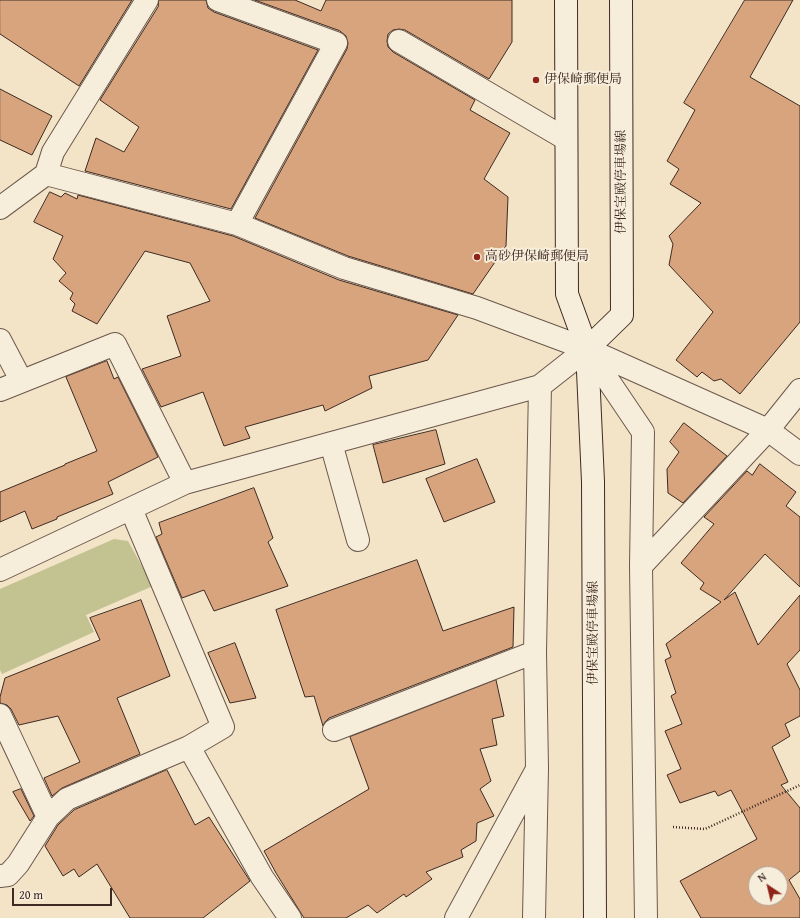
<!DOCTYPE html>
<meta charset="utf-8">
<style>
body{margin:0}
#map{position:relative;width:800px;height:918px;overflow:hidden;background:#f3e4c8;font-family:"Gentium Book Plus",serif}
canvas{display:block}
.north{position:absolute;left:748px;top:866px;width:40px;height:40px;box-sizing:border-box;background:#f7eddb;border:1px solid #ad9f91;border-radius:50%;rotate:325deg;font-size:11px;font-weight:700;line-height:16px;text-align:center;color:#3e2a22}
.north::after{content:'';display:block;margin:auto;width:14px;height:18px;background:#8f2418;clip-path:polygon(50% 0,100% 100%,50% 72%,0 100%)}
.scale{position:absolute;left:12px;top:888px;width:100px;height:18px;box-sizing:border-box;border:2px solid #3e2a22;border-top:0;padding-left:5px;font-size:12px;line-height:14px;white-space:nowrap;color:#3e2a22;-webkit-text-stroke:3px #f7eddb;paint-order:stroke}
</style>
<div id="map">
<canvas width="800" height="918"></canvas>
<div class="north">N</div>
<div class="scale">20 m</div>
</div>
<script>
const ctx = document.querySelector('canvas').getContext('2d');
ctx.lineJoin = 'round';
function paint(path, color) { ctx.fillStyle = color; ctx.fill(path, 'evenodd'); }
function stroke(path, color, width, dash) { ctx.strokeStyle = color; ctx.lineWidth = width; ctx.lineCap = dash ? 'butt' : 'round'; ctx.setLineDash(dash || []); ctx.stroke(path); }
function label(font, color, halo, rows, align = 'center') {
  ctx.font = font + ' "Gentium Book Plus","Noto Serif JP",serif'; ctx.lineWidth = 4; ctx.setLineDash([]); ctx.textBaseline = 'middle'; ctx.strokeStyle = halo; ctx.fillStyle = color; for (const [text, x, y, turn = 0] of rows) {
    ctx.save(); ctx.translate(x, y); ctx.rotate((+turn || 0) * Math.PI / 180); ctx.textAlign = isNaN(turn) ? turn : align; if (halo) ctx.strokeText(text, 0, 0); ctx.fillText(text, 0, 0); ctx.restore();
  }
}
paint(new Path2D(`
 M114,539L128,541L153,586L86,615L94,632L2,674L0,670V589Z`), '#c3c291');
const building = new Path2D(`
 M0,0H132L79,86L0,34Z
 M159,0H206L208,8L214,12L318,50L231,209L85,171L96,138L124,152L139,127L100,100L158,7Z
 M255,0H295L321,11L326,0H512V42L489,79L405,30L399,29L393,30L388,34L387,41L388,47L393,52L475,100L470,110L510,133L484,179L508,197L506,246L473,294L348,256L255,218L347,49L348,43L346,36L340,31Z
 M745,0H793L750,77L800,106V322L740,394L721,379L714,381L702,372L697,377L676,360L713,312L669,265L673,244L669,236L701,203L670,184L679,169L667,161L695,110L684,103Z
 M0,89L52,116L32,155L0,140Z
 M50,192L61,197L65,193L77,199L78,195L233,236L339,280L458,315L428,360L369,376L372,388L325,411L323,405L245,427L250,438L224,446L203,392L161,407L142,369L181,356L167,316L210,301L190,263L145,251L97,324L72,311L75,304L70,299L73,293L59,281L66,273L53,259L63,236L34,222Z
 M107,361L114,379L118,377L158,457L108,482L113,494L57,517V519L32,529L25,511L0,522V492L65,465V464L97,451L66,377Z
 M684,423L727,456L683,503L668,493L667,469L679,452L670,442Z
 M436,430L445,464L383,483L373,445Z
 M477,459L495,502L444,522L426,479Z
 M760,464L796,492L786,506L800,517V587L765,554L724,600L735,592L758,645L800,595V650L787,664L800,690V716L785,724L790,736L772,747L788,782L781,785L800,808V871L789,880L800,899V918H701L680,881L757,839L731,790L718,796L715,791L680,803L667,775L681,769L665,731L682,724L671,696L676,693L665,660L671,657L666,644L721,602L700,589L704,583L681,563L714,524L704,517L747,471L752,475ZM756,874H780V898H756Z
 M254,488L273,538L268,542L288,586L214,611L204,590L182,598L156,537L162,534L159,523Z
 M417,560L443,631L514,607L513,647L329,718L325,722L323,726L314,696L305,697L276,610Z
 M141,600L170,676L117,698L140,754L62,788L52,796L44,778L80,762L58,716L19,725L11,709L7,705L0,703V697L5,678L100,640L90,618Z
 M235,643L256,698L230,703L208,653Z
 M496,680L504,716L492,719L497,745L480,749L491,781L480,789L494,816L477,823L476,841L461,850L463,857L426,872L432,879L406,897L404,894L377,913L368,905L346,918H304L276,873L264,851L369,789L350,737Z
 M167,770L195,825L209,817L250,881L203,918H130L97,864L79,877L74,869L63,876L45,846L58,825L74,810Z
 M21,789L34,816L30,821L13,792Z`);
paint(building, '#d7a47d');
stroke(building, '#3e2a22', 1);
const minor = new Path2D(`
 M218,0L336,43L237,224
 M399,41L566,139
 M46,174L53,152L147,0
 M0,208L46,174L237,224L344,268L477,308L587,349L768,430L800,454
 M0,340L21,380
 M587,349L643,432L641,566L646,918
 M0,390L115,344L185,483
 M331,443L358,540
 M131,509L223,727L189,747
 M641,566L768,430L800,390
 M0,570L185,483L540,386L587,349
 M0,715L48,817
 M334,730L535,652
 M0,876L8,875L18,864L48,817L67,799L189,747L262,877L290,918
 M456,918L536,771
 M534,918L537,768L535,652L540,386`);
const secondary = new Path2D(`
 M566,0L567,294L587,349L593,482L595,918
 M587,349L622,315L621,0`);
stroke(minor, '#6b584c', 24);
stroke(secondary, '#3e2a22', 24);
stroke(new Path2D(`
 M673,827L705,829L800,785`), '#3e2a22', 2.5, [1, 2]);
stroke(minor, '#f7eddb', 22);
stroke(secondary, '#f7eddb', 22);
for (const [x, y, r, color] of [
 [536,80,4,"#8f2418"],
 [477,257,4,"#8f2418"]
]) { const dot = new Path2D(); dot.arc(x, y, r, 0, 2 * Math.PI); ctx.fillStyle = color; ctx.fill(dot); stroke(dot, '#f7eddb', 1.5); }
label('13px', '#3e2a22', '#f7eddb', [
 ["伊保崎郵便局",544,80],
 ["高砂伊保崎郵便局",485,257]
], 'left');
label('13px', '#3e2a22', '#f7eddb', [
 ["伊保宝殿停車場線",622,182,-90],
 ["伊保宝殿停車場線",594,633,-90]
]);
</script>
